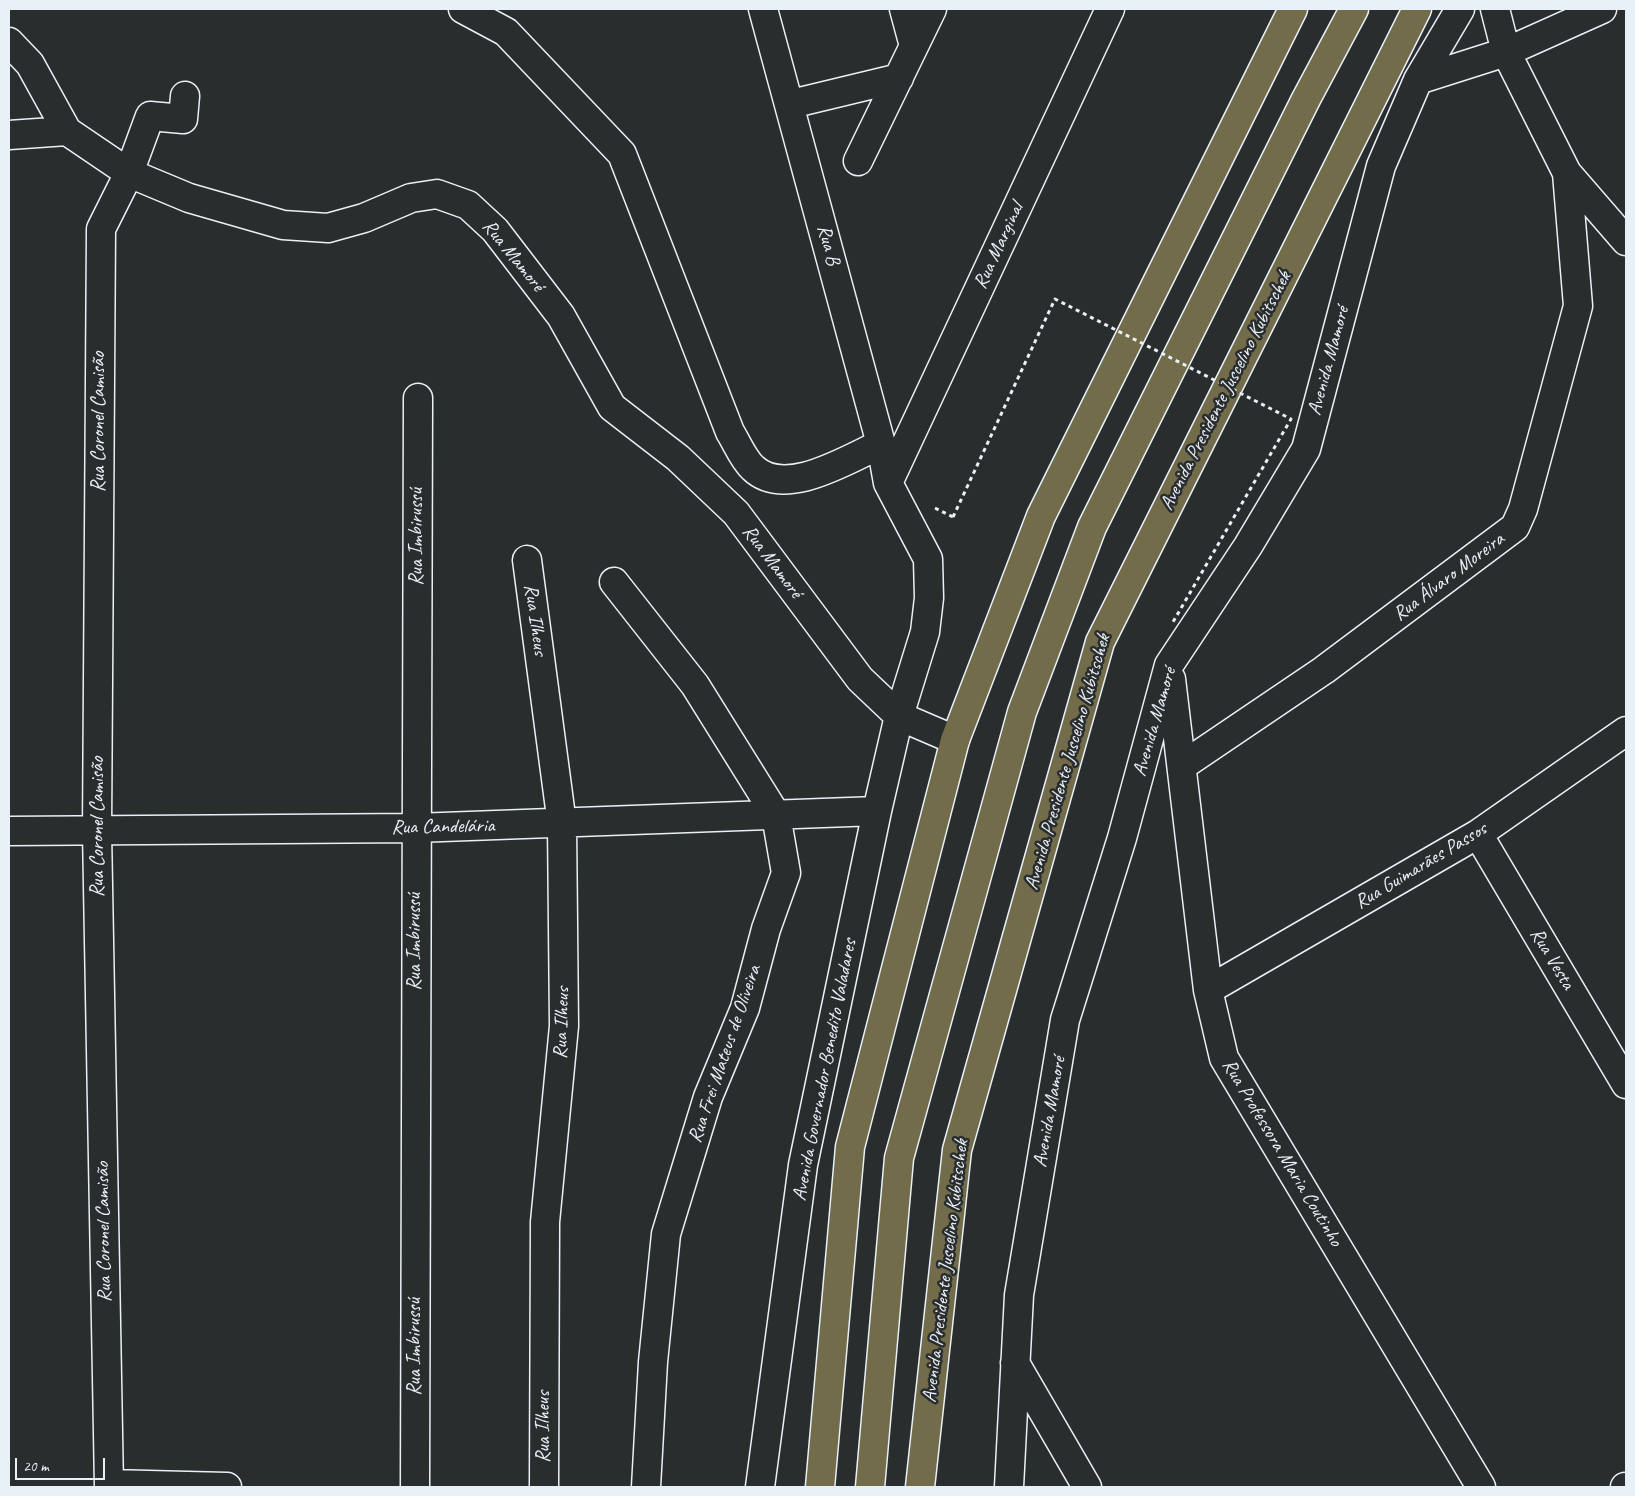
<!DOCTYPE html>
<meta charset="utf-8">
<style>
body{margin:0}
#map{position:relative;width:1635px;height:1496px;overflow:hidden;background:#2a2d2e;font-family:Caveat,sans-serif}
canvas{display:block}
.frame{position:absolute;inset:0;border:10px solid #e8f1f8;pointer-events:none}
.scale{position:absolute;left:15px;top:1458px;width:90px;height:22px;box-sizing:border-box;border:2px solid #e8f1f8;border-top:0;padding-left:6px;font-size:15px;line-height:18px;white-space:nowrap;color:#e8f1f8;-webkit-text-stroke:4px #2a2d2e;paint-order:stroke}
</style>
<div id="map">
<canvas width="1635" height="1496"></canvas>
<div class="frame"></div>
<div class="scale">20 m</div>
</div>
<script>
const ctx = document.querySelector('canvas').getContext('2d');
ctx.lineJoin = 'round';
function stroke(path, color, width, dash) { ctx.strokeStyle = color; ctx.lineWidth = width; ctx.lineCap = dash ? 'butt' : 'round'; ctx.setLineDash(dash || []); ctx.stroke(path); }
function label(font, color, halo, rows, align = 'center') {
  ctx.font = font + ' Caveat,sans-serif'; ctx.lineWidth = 5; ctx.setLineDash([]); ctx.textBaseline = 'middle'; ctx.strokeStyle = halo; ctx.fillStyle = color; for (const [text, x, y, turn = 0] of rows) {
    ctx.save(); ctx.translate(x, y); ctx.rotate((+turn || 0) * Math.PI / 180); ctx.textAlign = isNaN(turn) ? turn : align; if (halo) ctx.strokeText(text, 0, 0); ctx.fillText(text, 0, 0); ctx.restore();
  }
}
const minor = new Path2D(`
 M463,9L506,32L622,154L730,432C737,443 743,459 753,468C785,499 848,459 881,444
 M904,9L914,46
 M1495,9L1506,52L1567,173L1626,241
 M9,42L30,64L67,131L129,173L189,198L283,225L328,228L364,218L411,198L437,194L468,205L495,230L561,316L612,407L678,458L736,513L860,679L899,716L955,740
 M1418,80L1506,52L1602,9
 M791,104L899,78
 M9,135L67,131
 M858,161L932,9
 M888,483L1110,9
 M527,560L562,824L564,1026L545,1222L544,1487
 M614,582L695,685L776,815L786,873L766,929L745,1008L708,1097L666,1234L653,1362L646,1487
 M1171,679L1208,990L1224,1058L1481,1487
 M1182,766L1324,670L1515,527L1523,509L1578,306L1567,173
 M9,831L415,828L877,811
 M1478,834L1626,1084
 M1208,990L1478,834L1626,731
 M1015,1363L1087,1487
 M109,1484L227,1487
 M109,1487L97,831L101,229L129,173L150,116L183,119L185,96
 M415,1487L418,398
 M760,1487L803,1165L877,811L899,716L925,632L929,598L928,559L888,483L881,444L763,9
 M1009,1487L1019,1295L1065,1020L1122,838L1169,665L1248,546L1306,449L1381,166L1418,80L1460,9
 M1625,1487H1626`);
const major = new Path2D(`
 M820,1487L850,1147L955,740L1041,516L1293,9`);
const highway = new Path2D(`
 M870,1487L899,1158L1022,712L1092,527L1306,99L1354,9
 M920,1487L957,1150L1100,642L1417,9`);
stroke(minor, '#e8f1f8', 31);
stroke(major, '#e8f1f8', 31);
stroke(highway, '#e8f1f8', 31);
stroke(new Path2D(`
 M935,508L953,517`), '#e8f1f8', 3, [4, 4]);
stroke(minor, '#2a2d2e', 28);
stroke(major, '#736c4b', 28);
stroke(highway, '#736c4b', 28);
stroke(new Path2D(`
 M953,517L1055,299L1291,419L1173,622`), '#e8f1f8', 3, [4, 4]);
label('20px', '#e8f1f8', '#2a2d2e', [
 ["Rua B",828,245,75],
 ["Rua Marginal",999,246,-65],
 ["Rua Mamoré",513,256,51],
 ["Avenida Mamoré",1329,361,-75],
 ["Avenida Presidente Juscelino Kubitschek",1226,391,-63],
 ["Rua Coronel Camisão",99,422,-90],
 ["Rua Imbirussú",417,537,-90],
 ["Rua Mamoré",772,562,53],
 ["Rua Álvaro Moreira",1449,577,-37],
 ["Rua Ilheus",535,620,82],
 ["Avenida Mamoré",1155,722,-74],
 ["Avenida Presidente Juscelino Kubitschek",1068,762,-74],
 ["Rua Coronel Camisão",98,827,-90],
 ["Rua Candelária",443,827,-1],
 ["Rua Guimarães Passos",1421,866,-31],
 ["Rua Imbirussú",415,942,-90],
 ["Rua Vesta",1552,959,59],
 ["Rua Ilheus",562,1023,-88],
 ["Rua Frei Mateus de Oliveira",725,1054,-71],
 ["Avenida Governador Benedito Valadares",825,1070,-79],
 ["Avenida Mamoré",1050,1112,-80],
 ["Rua Professora Maria Coutinho",1282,1153,59],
 ["Rua Coronel Camisão",104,1232,-91],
 ["Avenida Presidente Juscelino Kubitschek",946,1271,-83],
 ["Rua Imbirussú",415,1347,-90],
 ["Rua Ilheus",544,1427,-90]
]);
</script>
